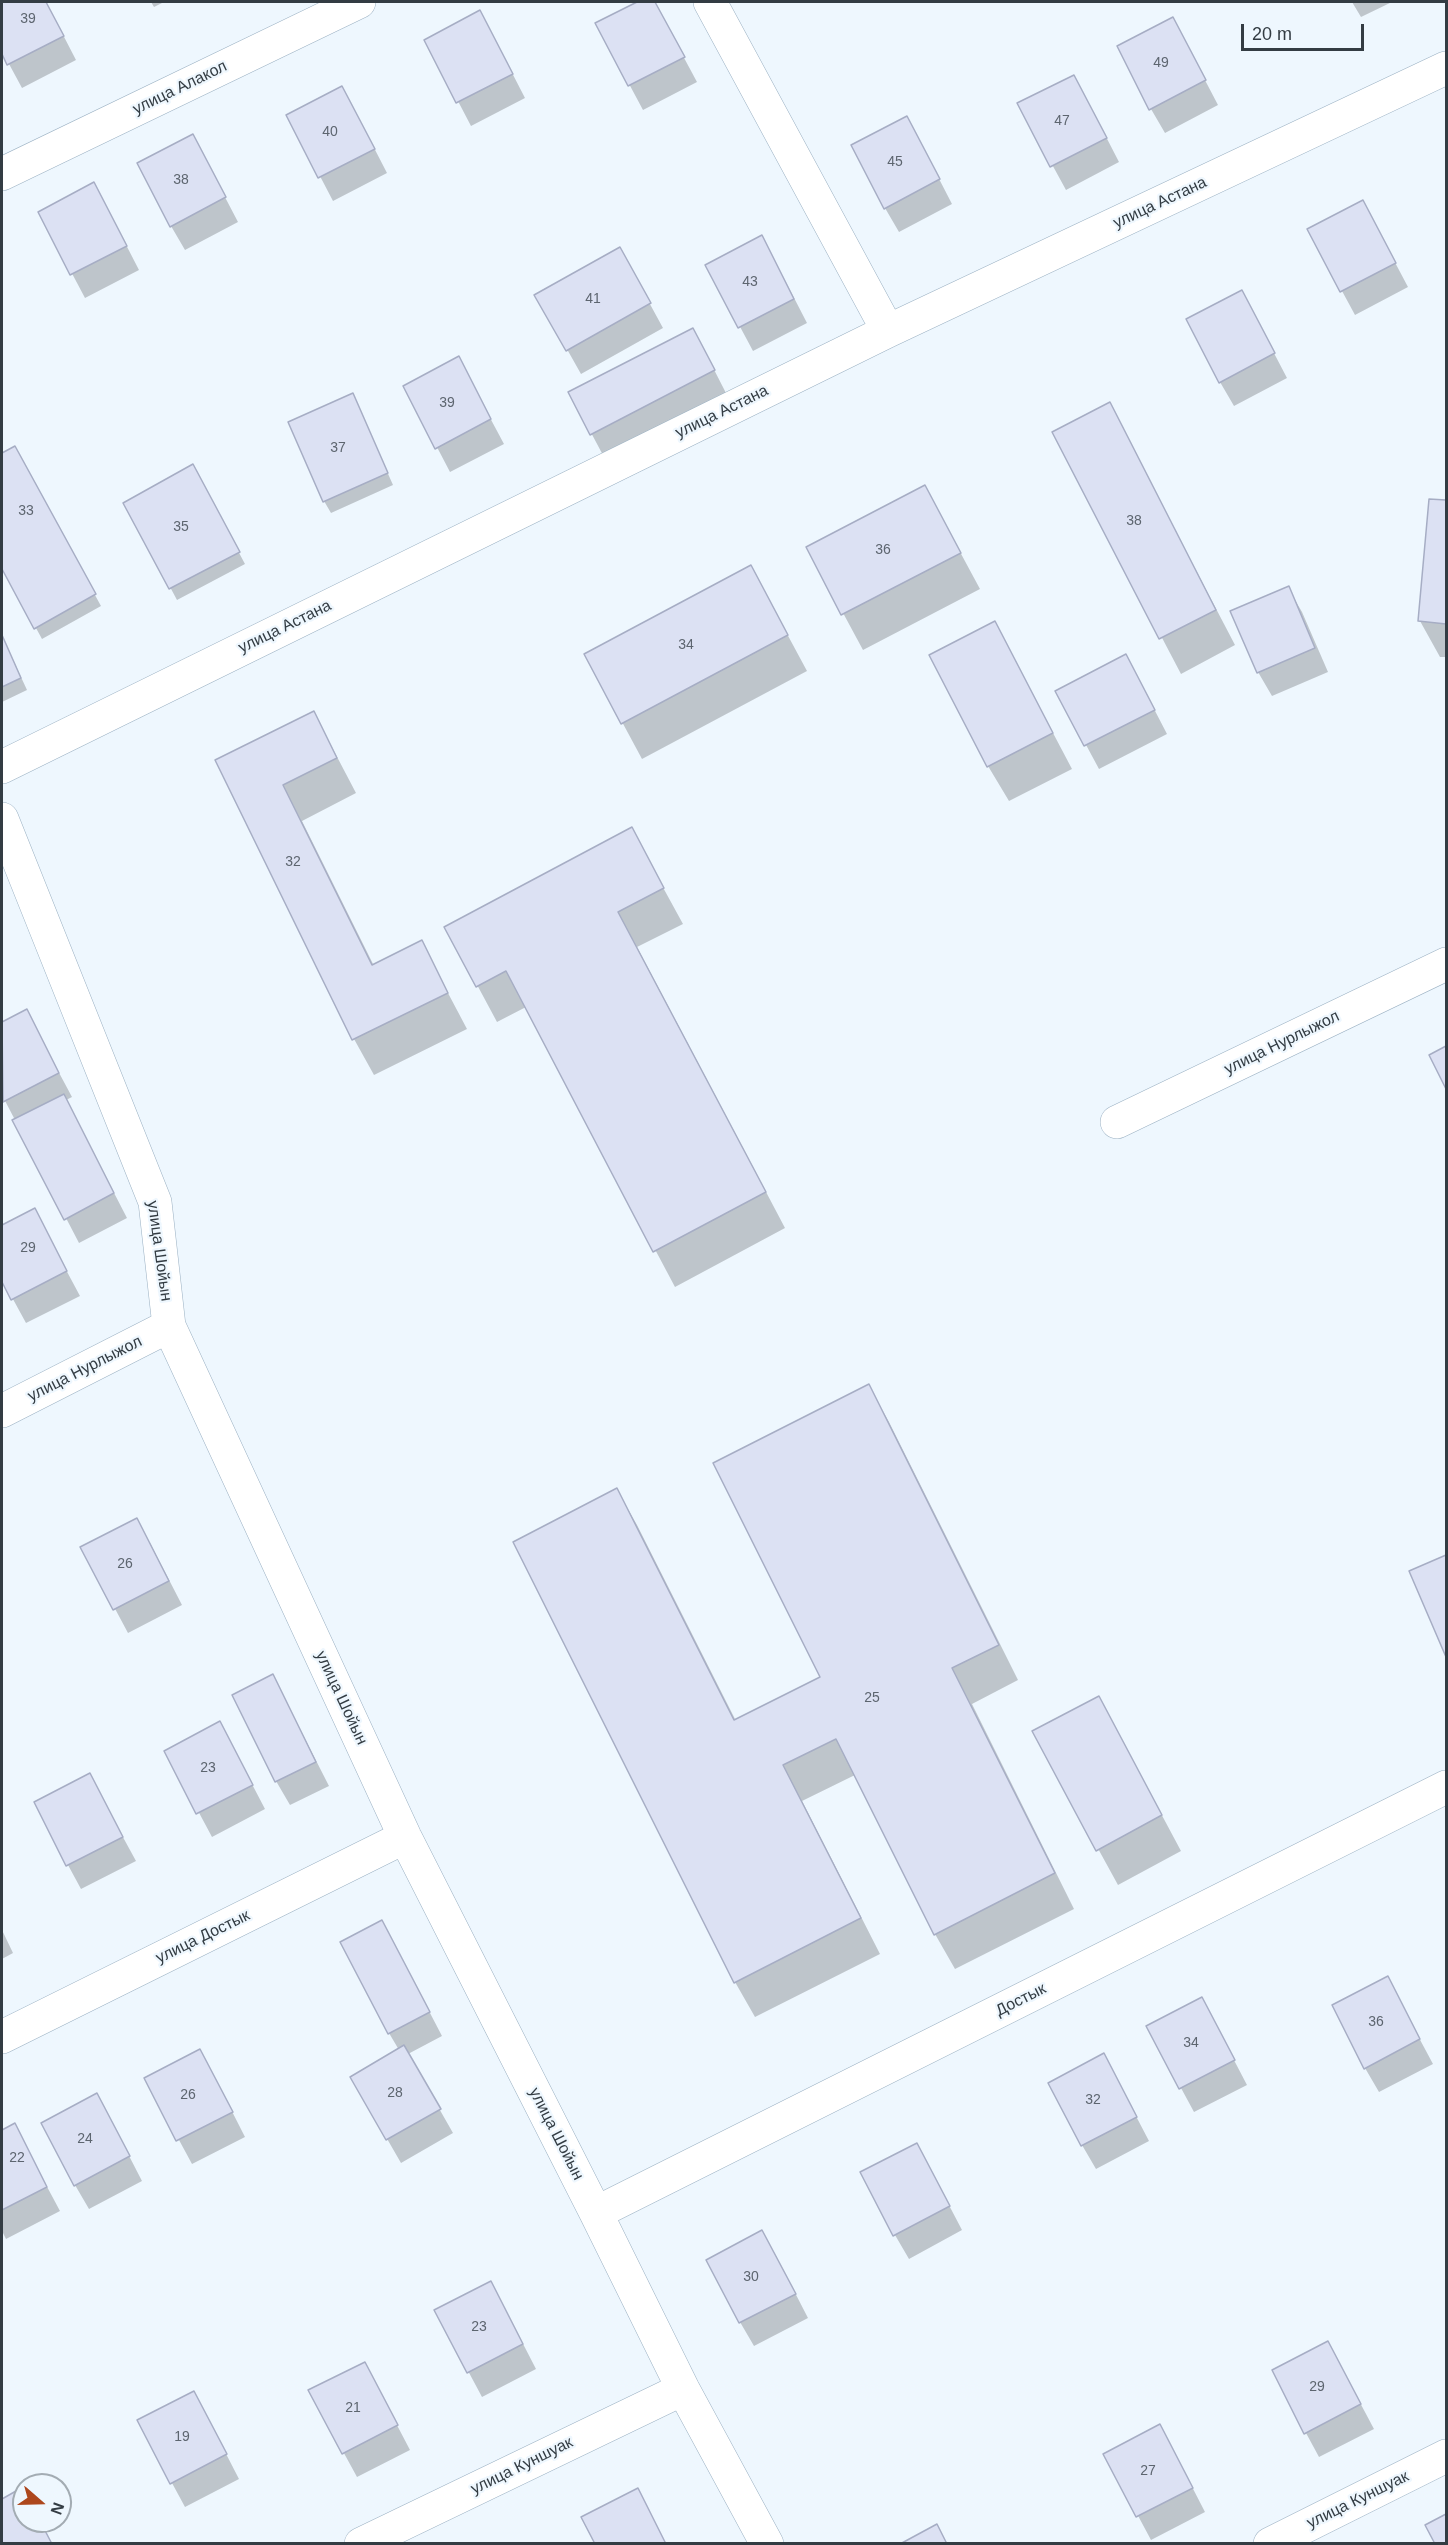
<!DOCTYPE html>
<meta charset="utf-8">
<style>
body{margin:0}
#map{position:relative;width:1448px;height:2545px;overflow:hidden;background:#eef7fe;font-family:Helvetica,sans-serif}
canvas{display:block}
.frame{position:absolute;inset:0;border:3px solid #333c43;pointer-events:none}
.north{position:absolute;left:12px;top:2473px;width:60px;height:60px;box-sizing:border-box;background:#eef7fe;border:2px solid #a3acb3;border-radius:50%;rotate:110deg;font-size:16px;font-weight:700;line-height:24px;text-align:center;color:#333c43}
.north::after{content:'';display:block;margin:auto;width:21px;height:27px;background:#ad471d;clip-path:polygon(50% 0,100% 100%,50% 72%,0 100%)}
.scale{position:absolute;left:1241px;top:24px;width:123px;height:27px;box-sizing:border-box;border:3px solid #333c43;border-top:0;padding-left:8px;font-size:18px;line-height:21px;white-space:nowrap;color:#333c43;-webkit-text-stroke:4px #eef7fe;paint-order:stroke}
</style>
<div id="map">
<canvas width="1448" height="2545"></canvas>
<div class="frame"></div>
<div class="north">N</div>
<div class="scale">20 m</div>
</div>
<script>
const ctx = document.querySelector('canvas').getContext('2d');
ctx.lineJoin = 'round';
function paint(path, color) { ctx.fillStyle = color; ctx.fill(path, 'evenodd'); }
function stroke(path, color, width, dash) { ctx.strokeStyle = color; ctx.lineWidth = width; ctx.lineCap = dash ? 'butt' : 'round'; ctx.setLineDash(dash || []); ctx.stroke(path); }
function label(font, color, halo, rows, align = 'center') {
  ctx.font = font + ' Helvetica,sans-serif'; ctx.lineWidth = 4.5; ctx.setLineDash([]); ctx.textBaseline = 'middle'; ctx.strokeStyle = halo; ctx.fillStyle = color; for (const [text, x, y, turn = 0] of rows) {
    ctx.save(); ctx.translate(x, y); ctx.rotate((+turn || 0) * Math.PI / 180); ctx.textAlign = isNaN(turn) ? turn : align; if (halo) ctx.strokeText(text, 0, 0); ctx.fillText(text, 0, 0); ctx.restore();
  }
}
paint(new Path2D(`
 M2,2H46L76,60L22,88L2,51Z
 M151,2H164L154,7Z
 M640,2H654L697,82L643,110L597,24Z
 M1352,2H1392L1361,17Z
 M1173,19L1218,105L1165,133L1151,109Z
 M493,36L525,98L471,126L426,40Z
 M1087,100L1119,162L1066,190L1019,104Z
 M355,111L387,173L333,201L288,115Z
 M193,136L238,222L185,250L171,226Z
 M920,142L952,204L899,232L885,208Z
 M1363,202L1408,287L1355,315L1309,230Z
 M107,208L139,270L85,298L40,213Z
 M775,261L807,323L753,351L707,265Z
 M633,273L663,328L581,374L537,296Z
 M1242,292L1287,378L1234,406L1220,382Z
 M706,354L727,395L605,459L570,393Z
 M458,358L504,444L450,472L405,386Z
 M353,395L393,485L331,513L324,501Z
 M1109,404L1235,645L1181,674L1054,432Z
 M14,448L101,606L42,639L2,566V455Z
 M199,478L245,564L177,600L125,503Z
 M925,487L980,589L863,650L808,548Z
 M1430,501L1446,502V657H1440L1420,621Z
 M751,567L807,671L642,759L586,655Z
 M1288,588L1302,612L1328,672L1272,696L1258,672Z
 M995,623L1072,769L1009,801L988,766Z
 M2,636L27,690L2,702Z
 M1139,680L1167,734L1099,769L1057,691Z
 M314,713L356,793L302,821L374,966L421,942L467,1029L374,1075L354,1039L217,761Z
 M631,829L683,924L637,947L785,1228L675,1287L526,1007L497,1022L446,927Z
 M26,1011L72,1097L66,1100L127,1218L79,1243L2,1095V1024Z
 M1446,1047V1086L1431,1055Z
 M34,1210L80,1296L26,1323L2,1279V1226Z
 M869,1386L889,1422L1018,1680L972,1704L1074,1909L955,1969L935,1934L855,1775L802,1801L880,1954L755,2017L735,1982L617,1490L637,1525L736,1721L822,1677Z
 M150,1543L182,1605L128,1633L82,1547Z
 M1446,1556V1654L1411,1572Z
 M273,1676L329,1786L290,1805L276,1781Z
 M220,1723L265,1809L212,1837L166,1751Z
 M1034,1732L1118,1733L1181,1851L1118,1885Z
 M101,1797L136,1861L81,1889L68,1865Z
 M2,1930L13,1953L2,1959Z
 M395,1946L442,2036L408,2054L453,2133L401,2163L352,2078L399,2050L389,2033Z
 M1387,1978L1433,2064L1379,2092L1365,2068Z
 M1202,1999L1247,2085L1194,2112L1148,2027Z
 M1104,2055L1149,2141L1096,2169L1082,2145Z
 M213,2074L245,2137L192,2164L146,2079Z
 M110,2119L142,2181L89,2209L75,2185Z
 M14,2125L60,2211L6,2239L2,2231V2131Z
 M930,2169L962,2230L909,2259L895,2235Z
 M776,2256L808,2318L754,2346L740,2322Z
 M504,2307L536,2369L482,2397L436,2311Z
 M365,2364L410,2450L357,2477L310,2391Z
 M1341,2367L1374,2429L1319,2457L1306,2433Z
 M207,2417L239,2479L185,2507L172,2483Z
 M1173,2450L1205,2512L1151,2540L1105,2454Z
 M22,2489L24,2521H40L52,2544H2V2500Z`), '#0003');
const building = new Path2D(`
 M2,2H46L64,36L7,65L2,54Z
 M637,2H655L685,57L628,86L595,23Z
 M480,10L513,74L456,103L424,40Z
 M1173,17L1206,80L1149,110L1117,46Z
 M1074,75L1107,138L1050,167L1017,103Z
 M342,86L375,149L318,178L286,115Z
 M907,116L940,179L884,209L851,145Z
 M193,134L226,197L170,227L137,163Z
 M94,182L127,246L70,275L38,212Z
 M1363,200L1396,263L1340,292L1307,229Z
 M762,235L794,299L738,328L705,265Z
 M620,247L651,303L566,351L534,295Z
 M1242,290L1275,353L1219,383L1186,319Z
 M693,328L715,370L590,435L568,392Z
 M459,356L491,419L435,449L403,386Z
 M353,393L388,473L323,502L288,422Z
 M1110,402L1216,610L1159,639L1052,432Z
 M15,446L96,594L34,629L2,569V453Z
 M193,464L240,552L169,589L123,503Z
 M925,485L961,553L841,615L806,547Z
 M1429,499L1446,500V624L1418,621Z
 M751,565L788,635L621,724L584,654Z
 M1289,586L1315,648L1257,673L1230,611Z
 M995,621L1053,733L987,767L929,655Z
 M2,635L21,678L2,687Z
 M1126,654L1155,710L1084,746L1055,691Z
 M314,711L337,758L283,785L372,965L422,940L448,993L352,1040L215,760Z
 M632,827L664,888L618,912L766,1192L653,1252L506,971L476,987L444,927Z
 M27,1009L59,1073L3,1102L2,1022Z
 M1446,1046V1089L1429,1055Z
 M64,1094L114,1193L64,1220L12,1120Z
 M35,1208L67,1271L11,1300L2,1282V1225Z
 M869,1384L999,1645L952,1668L1055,1873L934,1935L836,1739L783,1765L861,1918L734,1983L513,1542L617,1488L734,1720L820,1677L713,1463Z
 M137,1518L169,1581L113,1610L80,1547Z
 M1446,1555V1657L1409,1571Z
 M273,1674L316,1762L275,1782L232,1695Z
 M1099,1696L1162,1815L1096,1851L1032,1731Z
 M220,1721L253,1785L196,1814L164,1751Z
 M90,1773L123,1837L66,1866L34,1802Z
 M382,1920L430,2012L388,2034L340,1942Z
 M1388,1976L1420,2039L1364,2069L1332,2005Z
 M1202,1997L1235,2060L1179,2089L1146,2026Z
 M404,2045L441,2109L386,2140L350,2077Z
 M200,2049L233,2112L176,2141L144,2078Z
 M1104,2053L1137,2117L1081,2146L1048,2083Z
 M97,2093L130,2156L74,2186L41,2123Z
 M15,2123L47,2187L2,2210V2130Z
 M917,2143L950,2206L893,2236L860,2172Z
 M762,2230L796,2294L739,2323L706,2260Z
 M491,2281L523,2344L467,2373L434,2310Z
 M1328,2341L1361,2404L1304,2434L1272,2370Z
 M365,2362L398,2425L342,2454L308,2390Z
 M194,2391L227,2454L170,2484L137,2420Z
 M1160,2424L1193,2488L1136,2517L1103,2454Z
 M23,2487L24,2521H40L52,2544H2V2499Z
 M638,2488L666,2544H595L581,2517Z
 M1446,2514V2544H1435L1425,2525Z
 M937,2524L947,2544H900Z`);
paint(building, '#dce1f3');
stroke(building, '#a6adc4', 1.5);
const minor = new Path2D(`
 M710,2L888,331
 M2,174L359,2
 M2,767L888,331L1446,68
 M2,819L155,1202L169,1326L405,1837L596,2213L683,2389L767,2544
 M1117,1122L1446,964
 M2,1411L169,1326
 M2,2037L405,1837
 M596,2213L1446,1787
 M361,2544L683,2389
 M1270,2544L1446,2456`);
stroke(minor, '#9bb1c3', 34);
stroke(minor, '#fff', 33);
label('14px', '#5d656f', null, [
 ["39",28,19],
 ["49",1161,63],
 ["47",1062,121],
 ["40",330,132],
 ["45",895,162],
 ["38",181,180],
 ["43",750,282],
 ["41",593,299],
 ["39",447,403],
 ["37",338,448],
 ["33",26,511],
 ["38",1134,521],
 ["35",181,527],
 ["36",883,550],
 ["34",686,645],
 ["32",293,862],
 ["29",28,1248],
 ["26",125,1564],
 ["25",872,1698],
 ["23",208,1768],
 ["36",1376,2022],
 ["34",1191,2043],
 ["28",395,2093],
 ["26",188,2095],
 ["32",1093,2100],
 ["24",85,2139],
 ["22",17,2158],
 ["30",751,2277],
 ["23",479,2327],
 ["29",1317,2387],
 ["21",353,2408],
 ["19",182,2437],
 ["27",1148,2471]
]);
label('16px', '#333c43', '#eef7fe', [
 ["улица Алакол",180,88,-26],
 ["улица Астана",1160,203,-25],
 ["улица Астана",722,412,-26],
 ["улица Астана",285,627,-26],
 ["улица Нурлыжол",1282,1043,-26],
 ["улица Шойын",159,1251,82],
 ["улица Нурлыжол",85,1369,-27],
 ["улица Шойын",341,1698,65],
 ["улица Достык",203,1937,-26],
 ["Достык",1021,2000,-27],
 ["улица Шойын",556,2134,63],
 ["улица Куншуак",522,2466,-26],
 ["улица Куншуак",1358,2500,-26]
]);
</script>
